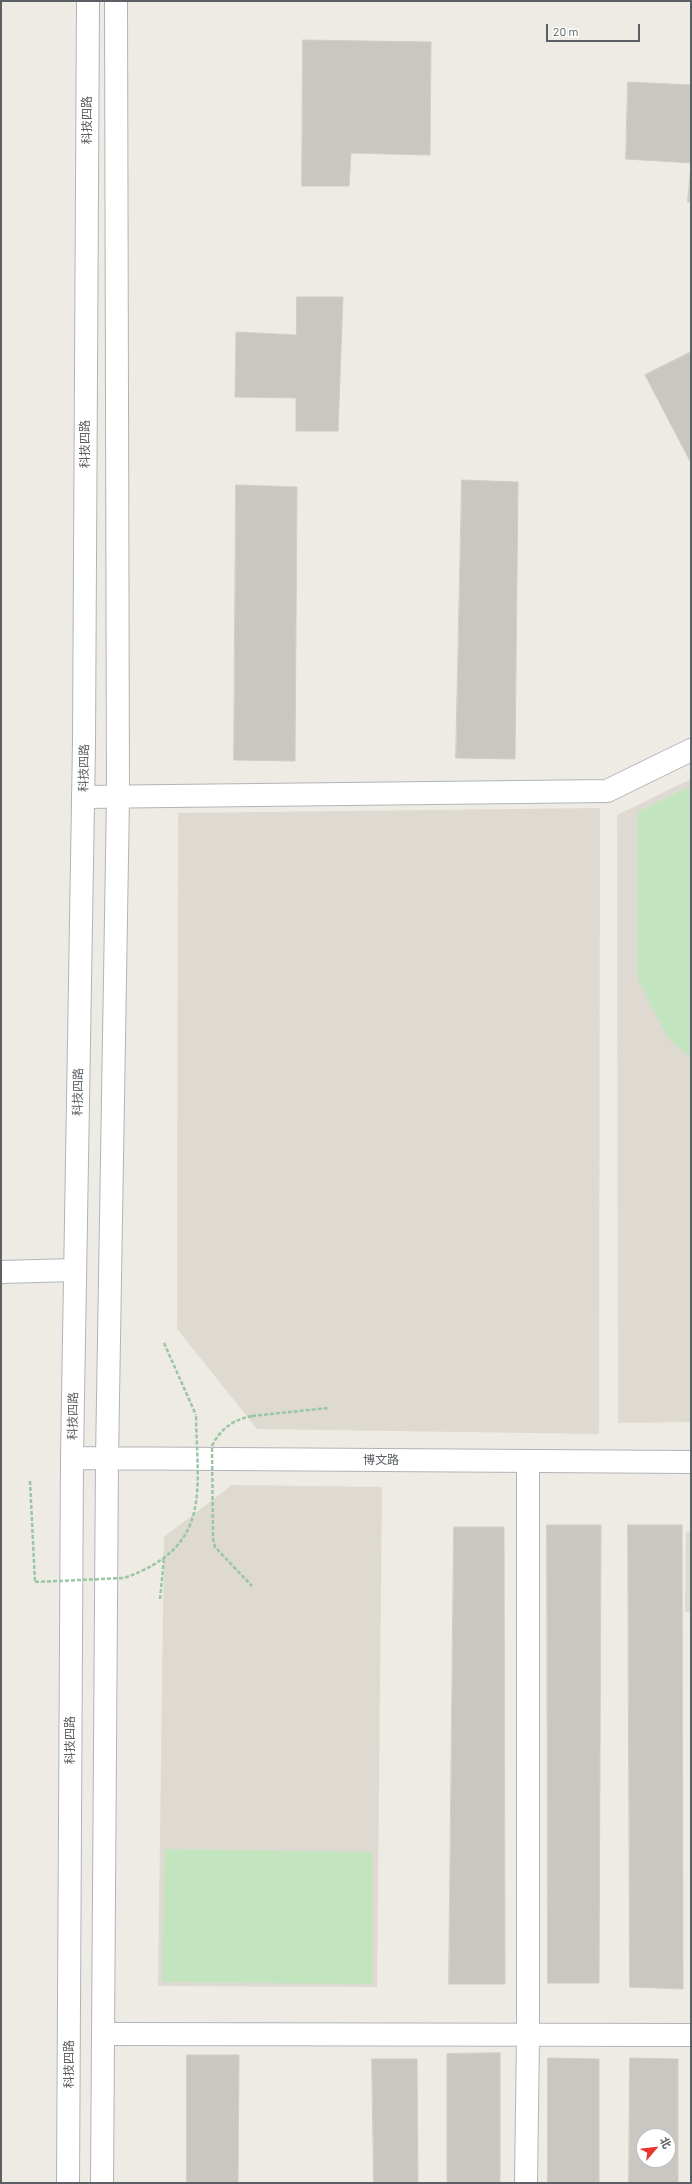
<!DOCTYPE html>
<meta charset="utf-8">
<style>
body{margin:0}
#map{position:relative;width:692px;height:2184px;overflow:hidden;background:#eeebe4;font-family:Barlow,"Noto Sans SC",sans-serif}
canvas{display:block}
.frame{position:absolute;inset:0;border:2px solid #5c6064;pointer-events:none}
.north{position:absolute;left:636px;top:2128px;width:40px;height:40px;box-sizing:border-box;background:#fff;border:1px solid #bebfc1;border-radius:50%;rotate:62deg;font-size:11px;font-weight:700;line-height:16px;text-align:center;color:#5c6064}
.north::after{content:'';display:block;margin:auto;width:14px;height:18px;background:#e73531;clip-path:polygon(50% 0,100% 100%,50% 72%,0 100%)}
.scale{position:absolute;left:546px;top:24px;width:94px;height:18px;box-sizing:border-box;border:2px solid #5c6064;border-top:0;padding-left:5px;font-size:12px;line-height:14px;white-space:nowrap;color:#5c6064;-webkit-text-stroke:3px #fff;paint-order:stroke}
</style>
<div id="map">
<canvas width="692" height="2184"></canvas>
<div class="frame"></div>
<div class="north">北</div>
<div class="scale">20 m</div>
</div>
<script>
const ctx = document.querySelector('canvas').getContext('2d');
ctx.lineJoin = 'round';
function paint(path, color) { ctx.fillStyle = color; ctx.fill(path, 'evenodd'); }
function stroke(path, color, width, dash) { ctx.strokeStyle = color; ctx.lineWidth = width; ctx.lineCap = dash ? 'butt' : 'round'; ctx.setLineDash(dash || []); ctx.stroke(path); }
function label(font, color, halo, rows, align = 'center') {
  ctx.font = font + ' Barlow,"Noto Sans SC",sans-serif'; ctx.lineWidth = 4; ctx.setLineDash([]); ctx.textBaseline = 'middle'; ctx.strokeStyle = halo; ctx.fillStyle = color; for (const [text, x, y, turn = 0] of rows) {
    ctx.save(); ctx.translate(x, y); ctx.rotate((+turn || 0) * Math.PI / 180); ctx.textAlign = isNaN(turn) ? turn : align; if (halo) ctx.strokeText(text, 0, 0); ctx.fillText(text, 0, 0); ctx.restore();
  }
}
paint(new Path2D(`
 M691,779V1422L618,1423L617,815Z
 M600,808L599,1434L257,1429L177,1329L178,813Z
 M232,1485L382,1487L377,1987L158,1986L164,1537Z
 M686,1532H691V1612H685Z`), '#dedad2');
paint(new Path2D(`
 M691,786V1058L668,1038L638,980V812Z
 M165,1849L372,1852V1984L162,1982Z`), '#c2e5c0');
const building = new Path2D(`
 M303,40L431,42L430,155L351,153L349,186H302Z
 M628,82L691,85V163L626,159Z
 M691,165V202H688Z
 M297,297H343L338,431H296V398L235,397L236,332L296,335Z
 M691,352V463L645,375Z
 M462,480L518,482L515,759L456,758Z
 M236,485L297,487L295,761L234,760Z
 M547,1525H601L599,1983H548Z
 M628,1525H682L683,1989L630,1987Z
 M454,1527H504L505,1984H449Z
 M500,2053V2183H447V2054Z
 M187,2055H239L238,2183H187Z
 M548,2058L599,2059V2183H548Z
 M630,2058L678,2059V2183H629ZM644,2136H668V2160H644Z
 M372,2059H417L418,2183H374Z`);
paint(building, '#cac6c1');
stroke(building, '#d3cdc2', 1);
const street = new Path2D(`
 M83,797L607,791L691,750
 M1,1272L74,1270
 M103,2034L691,2035
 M526,2183L528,2036V1461`);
const secondary = new Path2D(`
 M72,1458L691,1462
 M68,2183L72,1458L84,743L88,1
 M102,2183L107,1459L118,797L116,1`);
stroke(street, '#b1b5b9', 24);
stroke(secondary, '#b0b4b9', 24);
stroke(new Path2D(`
 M164,1343L196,1415
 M252,1416L328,1408
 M30,1481L35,1582
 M160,1599L164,1557`), '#99c6a4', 2.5, [4, 2]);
stroke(street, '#fff', 22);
stroke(secondary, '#fff', 22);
stroke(new Path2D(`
 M252,1416C233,1420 221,1428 212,1446L213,1538L215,1547L252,1586
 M35,1582L124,1578C213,1547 197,1491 196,1415`), '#99c6a4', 2.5, [4, 2]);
label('12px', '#5c6064', '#fff', [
 ["科技四路",87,120,-90],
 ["科技四路",85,444,-90],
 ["科技四路",84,768,-89],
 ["科技四路",78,1092,-89],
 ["科技四路",73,1416,-89],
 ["博文路",381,1460],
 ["科技四路",70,1740,-90],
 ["科技四路",69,2064,-90]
]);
</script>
